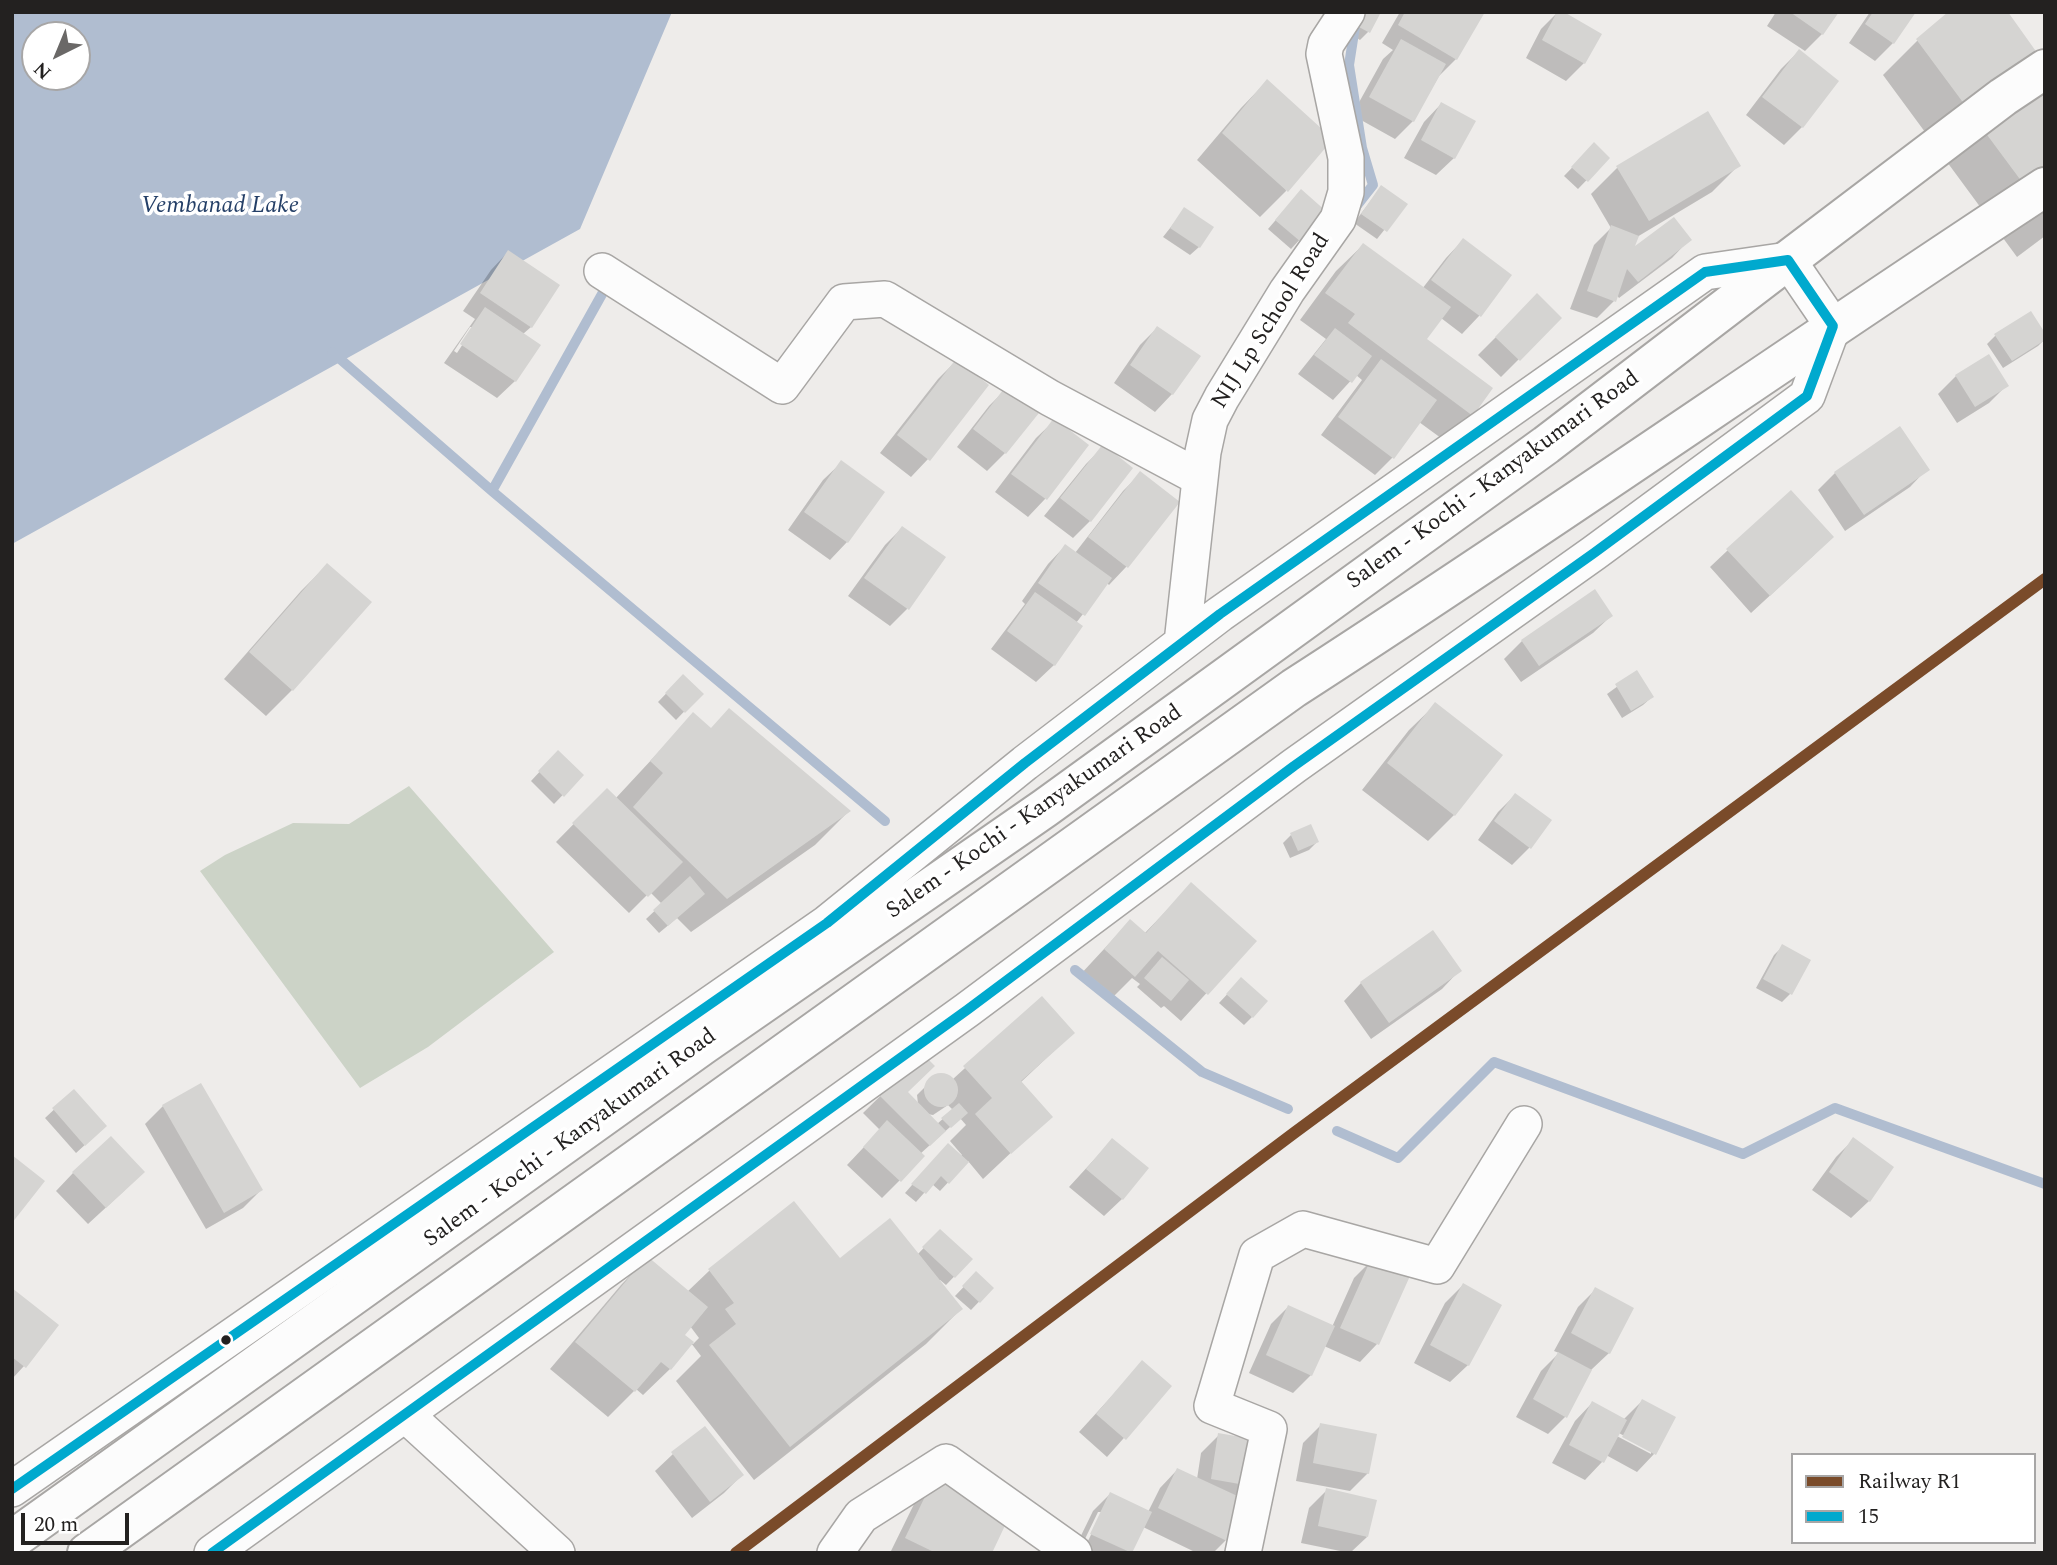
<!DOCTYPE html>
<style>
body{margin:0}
#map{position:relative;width:2057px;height:1565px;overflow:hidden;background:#eeecea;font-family:Spectral,serif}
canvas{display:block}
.frame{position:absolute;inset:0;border:14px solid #232120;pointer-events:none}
.legend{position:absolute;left:1791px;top:1453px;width:245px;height:91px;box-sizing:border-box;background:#fff;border:2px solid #a7a6a6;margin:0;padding:9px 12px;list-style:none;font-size:21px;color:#232120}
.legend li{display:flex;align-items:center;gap:14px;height:35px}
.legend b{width:35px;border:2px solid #a7a6a6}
.north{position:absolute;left:21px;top:21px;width:70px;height:70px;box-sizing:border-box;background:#fff;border:2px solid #a7a6a6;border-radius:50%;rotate:223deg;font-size:19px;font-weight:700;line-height:28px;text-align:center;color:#232120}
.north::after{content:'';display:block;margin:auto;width:24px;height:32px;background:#6a6867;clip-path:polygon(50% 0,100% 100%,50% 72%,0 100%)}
.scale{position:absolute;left:21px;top:1513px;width:108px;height:32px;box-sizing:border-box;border:4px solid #232120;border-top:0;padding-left:9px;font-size:21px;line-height:24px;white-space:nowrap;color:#232120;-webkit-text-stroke:5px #fff;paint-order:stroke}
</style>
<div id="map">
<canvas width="2057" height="1565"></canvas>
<div class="frame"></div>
<ul class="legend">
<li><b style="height:9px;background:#7a4b2a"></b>Railway R1</li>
<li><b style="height:9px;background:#00a9ce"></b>15</li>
</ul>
<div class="north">N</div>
<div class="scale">20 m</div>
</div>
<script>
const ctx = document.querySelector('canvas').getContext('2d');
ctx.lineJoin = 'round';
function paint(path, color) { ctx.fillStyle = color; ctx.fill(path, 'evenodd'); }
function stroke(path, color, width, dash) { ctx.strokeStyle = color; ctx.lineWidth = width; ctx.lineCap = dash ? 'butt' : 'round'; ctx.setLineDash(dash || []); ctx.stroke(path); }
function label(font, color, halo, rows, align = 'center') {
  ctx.font = font + ' Spectral,serif'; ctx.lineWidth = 7; ctx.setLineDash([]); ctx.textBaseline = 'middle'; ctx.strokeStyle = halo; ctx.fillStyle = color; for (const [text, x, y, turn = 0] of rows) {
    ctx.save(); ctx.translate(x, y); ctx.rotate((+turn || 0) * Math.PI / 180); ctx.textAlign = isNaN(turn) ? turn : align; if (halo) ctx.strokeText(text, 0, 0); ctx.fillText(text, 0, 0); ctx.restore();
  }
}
paint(new Path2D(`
 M409,786L554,952L428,1047L360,1088L200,871L225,855L293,823L349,824Z`), '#ccd3c7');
paint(new Path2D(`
 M12,12H672L580,229L12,544ZM35,35H77V77H35Z`), '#b0bdd0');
paint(new Path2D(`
 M1368,12L1377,15L1368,32L1360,40L1352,35Z
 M1400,12H1483L1456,59L1439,76L1413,121L1395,139L1352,115L1383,59L1393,50L1382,43Z
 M1558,12L1584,63L1566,81L1526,58L1541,29Z
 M1776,12H1837L1822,34L1805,51L1767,26Z
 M1870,12H1914L1893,43L1875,61L1849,43Z
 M1951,12L2045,67V236L2017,257L1883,75L1917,41Z
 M1799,51L1837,81L1802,127L1784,145L1746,115L1781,69Z
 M1267,81L1286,191L1260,217L1197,160L1241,108Z
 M1441,104L1454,158L1436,175L1404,158L1424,122Z
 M1708,113L1739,165L1712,192L1637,237L1631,251L1689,240L1672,258L1619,298L1616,294L1614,301L1597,318L1570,309L1594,245L1611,228L1591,194L1617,168Z
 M1594,145L1608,158L1578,189L1564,176Z
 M1381,187L1405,204L1377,239L1354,223Z
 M1293,200L1325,212L1291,249L1268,229Z
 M1185,209L1199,247L1190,255L1163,237Z
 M1463,240L1510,276L1479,316L1462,334L1441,318L1425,340L1472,415L1445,441L1419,422L1393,457L1375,475L1321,435L1362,380L1356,375L1333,400L1298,374L1326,339L1300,320L1336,271L1363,245L1422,289L1446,258Z
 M508,252L531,327L523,334L515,381L497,398L444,363L475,319L463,311L491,270ZM470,327H474L457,353L454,351Z
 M1537,296L1560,318L1501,377L1478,355Z
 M1157,328L1172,394L1155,412L1114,383L1140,345Z
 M1996,335L2045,339L2038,346L2003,368L1987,344Z
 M956,361L928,459L911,477L880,453L938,379Z
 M1956,376L2007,385L1989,403L1957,423L1938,394Z
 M1006,389L1005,453L987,471L957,447L989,406Z
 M1054,421L1086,445L1045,499L1028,517L995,492L1036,438Z
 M1103,447L1090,521L1073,538L1044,516L1086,464Z
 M841,463L847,542L830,560L788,530L823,480Z
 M1927,469L1910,487L1845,531L1818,490L1835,473Z
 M1141,473L1178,503L1126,567L1109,585L1107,583L1076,623L1054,665L1036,682L991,649L1025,604L1022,601L1048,564L1065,546L1075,553L1123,491Z
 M902,528L907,609L890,626L848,596L885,545Z
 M1728,550L1814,555L1751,613L1710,567Z
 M327,565L292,690L266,716L224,679L301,591Z
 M1611,616L1593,633L1521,682L1504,659L1522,641Z
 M1636,673L1652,697L1643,705L1622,718L1607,694Z
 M683,676L701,694L676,720L658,702Z
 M1436,704L1454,815L1428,841L1362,790L1409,730Z
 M693,715L710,730L849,811L815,845L691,932L677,918L659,933L646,919L662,904L650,892L629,913L556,842L607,790L615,799Z
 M558,752L582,775L554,804L531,781Z
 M1515,795L1550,820L1529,848L1512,865L1478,840L1498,812Z
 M1291,835L1317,842L1309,850L1290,858L1283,843Z
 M1191,885L1254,941L1181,1021L1164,1006L1161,1008L1137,987L1140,984L1132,978L1108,1002L1079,976L1130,921L1144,934Z
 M1783,946L1790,994L1782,1002L1756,988L1774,955Z
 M1459,971L1442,989L1371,1039L1344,1001L1361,983Z
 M1233,988L1252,1017L1244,1025L1219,1003Z
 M1042,998L1073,1033L1020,1083L1050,1116L983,1179L968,1161L940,1191L932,1184L916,1202L905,1193L940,1153L960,1157L962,1155L950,1141L966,1125L960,1118L920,1154L900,1180L882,1198L847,1165L880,1130L863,1113L922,1055L906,1092L918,1104L917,1095L936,1076L944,1075L953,1079ZM948,1105L953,1110L937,1124L927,1114L933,1115Z
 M200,1085L261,1190L243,1208L206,1229L145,1124L163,1106Z
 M74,1091L97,1134L76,1153L45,1118Z
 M1854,1139L1869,1201L1851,1218L1812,1190L1836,1157Z
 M1112,1140L1122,1199L1104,1216L1069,1187Z
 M73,1173L125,1190L88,1224L56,1191Z
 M794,1203L840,1261L917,1255L940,1231L970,1260L946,1285L940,1280L938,1281L961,1309L926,1344L754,1480L676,1381L701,1356L691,1343L670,1369L643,1395L636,1389L608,1417L550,1369L621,1285L647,1258L687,1292L709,1271ZM690,1326L699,1338L693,1344L682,1335Z
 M1371,1261L1377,1344L1360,1362L1324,1346L1311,1375L1293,1393L1249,1373L1271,1324L1288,1307L1332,1327L1354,1278Z
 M976,1274L992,1288L971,1310L955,1296Z
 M1463,1285L1468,1365L1450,1382L1414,1363L1445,1303Z
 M12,1290L24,1366L12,1379Z
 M1595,1290L1609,1353L1591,1370L1565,1417L1548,1434L1516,1417L1541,1371L1559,1353L1554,1351L1578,1307Z
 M1142,1363L1170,1386L1107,1457L1079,1432Z
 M1642,1401L1654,1454L1637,1472L1606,1455L1602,1462L1585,1480L1552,1463L1575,1421L1592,1403L1624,1419ZM1615,1431L1651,1450V1454L1613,1434Z
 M1321,1425L1368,1473L1350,1491L1296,1481L1303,1443Z
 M1219,1435L1257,1442L1226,1540L1213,1553H1197L1143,1527L1130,1553L1073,1552L1093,1511L1110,1494L1148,1512L1160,1488L1177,1470L1197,1479L1201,1453ZM1098,1512H1102L1087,1543L1084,1541Z
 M673,1454L742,1475L724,1493L692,1518L655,1471Z
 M934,1480L990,1553H890L917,1498Z
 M1327,1490L1367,1537L1350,1553L1301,1543L1309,1508Z`), '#0003');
stroke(new Path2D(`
 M1355,208L1373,185L1362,148L1349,65L1356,20
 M332,352L492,491L885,821
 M492,491L606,287L611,290
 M1075,970L1202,1072L1288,1109
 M1337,1131L1398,1158L1494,1062L1743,1154L1835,1108L2045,1184`), '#b0bdd0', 10);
paint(new Path2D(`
 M1367,12L1380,14L1370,33L1359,27Z
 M1405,12H1485L1457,60L1398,25Z
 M1557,12H1564L1602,34L1585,64L1542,40Z
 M1790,12H1839L1823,35Z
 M1873,12H1916L1894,44L1865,24Z
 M1948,12H2008L2045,64V213L1916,39Z
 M1401,39L1446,64L1414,122L1369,97Z
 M1799,49L1839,81L1803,128L1762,97Z
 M1267,79L1333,139L1288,192L1222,133Z
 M1441,102L1476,121L1455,159L1421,140Z
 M1708,111L1741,166L1649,221L1616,166Z
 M1594,142L1610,158L1588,182L1571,167Z
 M1381,185L1408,204L1387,232L1361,214Z
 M1301,189L1327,212L1301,242L1275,220Z
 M1184,207L1214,227L1200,248L1170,228Z
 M1674,217L1692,240L1638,282L1627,269L1616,302L1587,291L1611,225L1639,236L1635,246Z
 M1463,238L1512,275L1481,317L1431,280Z
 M1363,243L1451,307L1427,339L1493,388L1473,416L1348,323L1355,314L1325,293Z
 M508,250L560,285L532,328L480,293Z
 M1537,293L1562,318L1520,361L1495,337Z
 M485,307L541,345L516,382L460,344Z
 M2031,311L2045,333V340L2012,361L1994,334Z
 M1157,326L1201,356L1173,395L1130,365Z
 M1335,328L1372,356L1352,383L1314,355Z
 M1989,354L2009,386L1975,407L1955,375Z
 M956,359L989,385L930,461L897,435Z
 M1381,359L1437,400L1394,459L1338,417Z
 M1006,386L1039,413L1006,454L973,429Z
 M1054,418L1089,445L1047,500L1011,474Z
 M1900,426L1930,470L1864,515L1834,472Z
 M1103,444L1133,468L1091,522L1060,498Z
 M841,460L885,492L848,543L804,512Z
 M1140,471L1180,502L1128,568L1088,537Z
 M1791,490L1834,537L1770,596L1726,549Z
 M902,526L946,557L909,610L864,578Z
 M1065,544L1112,578L1085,616L1038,583Z
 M327,563L372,602L293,691L249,652Z
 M1595,589L1613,616L1539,666L1521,640Z
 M1035,592L1083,626L1055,666L1007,631Z
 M1637,670L1654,697L1631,711L1615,684Z
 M683,674L704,694L685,713L665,693Z
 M1435,702L1503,755L1455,816L1387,763Z
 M729,708L851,811L727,899L633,807L663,773L650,761L693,712L711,728Z
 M558,750L584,775L564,797L538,771Z
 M607,788L683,862L648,897L572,823Z
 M1515,793L1552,820L1531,849L1494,821Z
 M1311,824L1319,842L1298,851L1290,833Z
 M690,876L705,894L668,926L653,910Z
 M1191,882L1257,941L1208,995L1158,951L1135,977L1104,949L1130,919L1146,933Z
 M1433,930L1462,971L1389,1023L1360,982Z
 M1782,944L1811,960L1792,995L1763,979Z
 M1162,957L1189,980L1171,1001L1144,978Z
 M1241,977L1268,1001L1253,1018L1226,994Z
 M1042,996L1075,1033L1021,1081L1053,1117L1011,1154L975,1114L992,1098L963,1066Z
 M922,1053L935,1066L908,1092L946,1131L930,1146L879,1095Z
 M924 1090a17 17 0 1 1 34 0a17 17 0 1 1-34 0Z
 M201,1083L263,1190L224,1213L162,1105Z
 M74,1089L107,1126L85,1146L52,1108Z
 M959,1103L968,1113L951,1128L941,1118Z
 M887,1120L925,1156L901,1182L863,1147Z
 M111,1136L145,1172L106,1208L72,1172Z
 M1853,1137L1894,1167L1870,1202L1829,1172Z
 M1112,1138L1149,1168L1123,1200L1086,1169Z
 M948,1143L969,1162L949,1184L941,1176L926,1194L911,1184Z
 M12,1155L45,1181L12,1223Z
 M794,1201L840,1258L890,1218L963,1309L790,1447L709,1345L736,1324L725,1309L734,1303L708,1269Z
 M940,1229L973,1259L955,1278L922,1247Z
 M647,1256L708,1307L685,1335L694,1342L671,1370L661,1362L635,1392L575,1342Z
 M1371,1259L1410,1276L1379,1345L1340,1328Z
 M976,1271L994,1288L980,1303L962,1286Z
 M1463,1283L1502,1305L1469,1366L1430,1345Z
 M1595,1287L1634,1308L1610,1354L1571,1333Z
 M12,1288L59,1325L26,1368L12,1357Z
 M1288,1305L1335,1326L1312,1376L1266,1355Z
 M1558,1352L1592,1370L1567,1418L1533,1399Z
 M1142,1360L1172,1386L1126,1440L1096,1414Z
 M1642,1399L1676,1417L1656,1455L1622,1437Z
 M1592,1401L1627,1420L1604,1463L1569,1445Z
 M1320,1423L1377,1434L1369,1474L1313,1463Z
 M705,1426L744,1475L710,1502L671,1452Z
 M1218,1433L1259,1440L1251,1486L1211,1479Z
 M1177,1468L1246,1500L1227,1541L1158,1508Z
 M934,1478L1010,1515L992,1553H936L905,1538Z
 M1326,1488L1377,1500L1368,1537L1318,1526Z
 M1110,1492L1152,1512L1132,1553L1090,1534Z`), '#d5d4d2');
const minor = new Path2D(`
 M602,271L782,386L844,302L885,299L1050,398L1200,478
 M1182,643L1203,452L1210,420L1222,397L1287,291L1338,219L1346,192V158L1324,54L1326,44L1347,12
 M406,1415L557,1553
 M12,1489L827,923L1025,763L1220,614L1705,272L1788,260L1833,326L1807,396L1594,553L1294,766L967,1010L212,1553
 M835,1553L861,1516L946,1462L1074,1553
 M1243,1553L1269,1429L1212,1406L1257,1255L1303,1229L1437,1266L1524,1124`);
const highway = new Path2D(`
 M12,1540L703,1045L1045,808L1546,445L1788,260L2003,97L2045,69
 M87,1553L1294,688C1547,525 1793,352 2045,187`);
stroke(minor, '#a8a6a4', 38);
stroke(highway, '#a8a6a4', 42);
stroke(minor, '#fcfcfc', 35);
stroke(highway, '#fcfcfc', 38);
stroke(new Path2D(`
 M12,1489L827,923L1025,763L1220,614L1705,272L1788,260L1833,326L1807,396L1594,553L1294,766L967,1010L212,1553`), '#00a9ce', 10);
stroke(new Path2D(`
 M736,1553L1294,1133L2045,579`), '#7a4b2a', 12);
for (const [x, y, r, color] of [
 [226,1340,6,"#232120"]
]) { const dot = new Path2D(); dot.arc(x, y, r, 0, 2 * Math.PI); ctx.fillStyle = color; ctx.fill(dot); stroke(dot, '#fff', 2.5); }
label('23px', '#232120', '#fff', [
 ["NIJ Lp School Road",1272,322,-58],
 ["Salem - Kochi - Kanyakumari Road",1494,481,-36],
 ["Salem - Kochi - Kanyakumari Road",1035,813,-35],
 ["Salem - Kochi - Kanyakumari Road",571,1139,-36]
]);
label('italic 24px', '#243f67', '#fff', [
 ["Vembanad Lake",220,207]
]);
</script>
